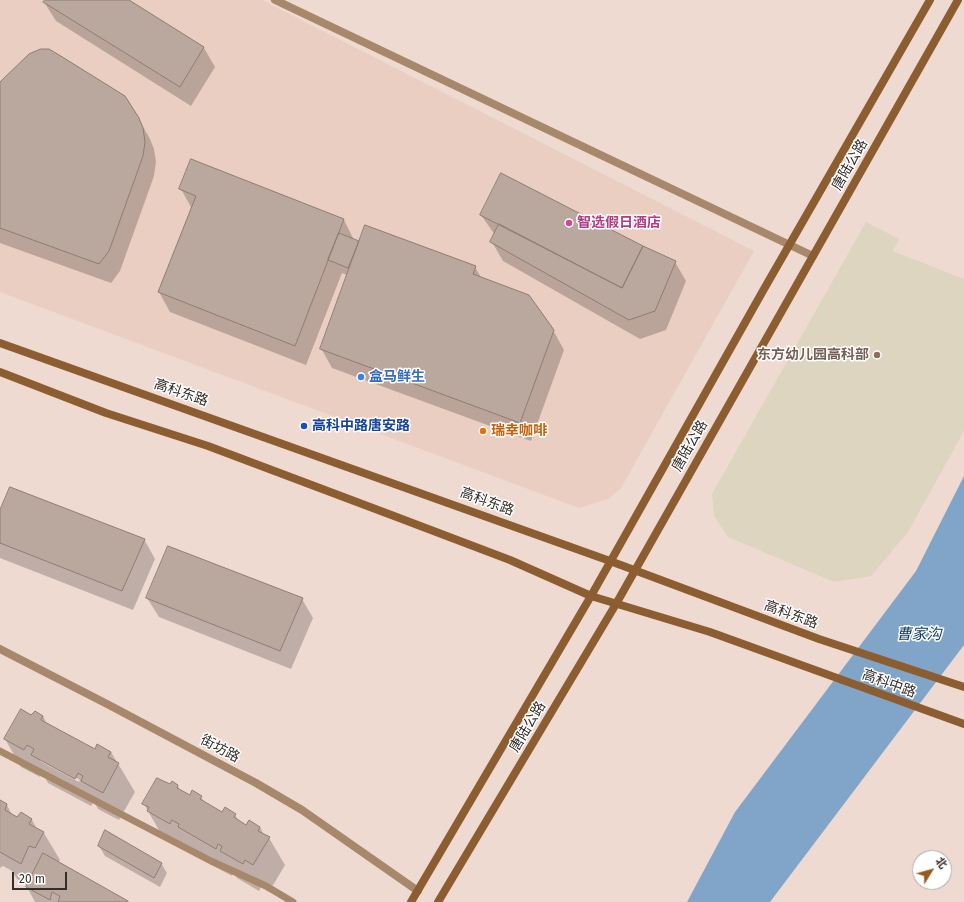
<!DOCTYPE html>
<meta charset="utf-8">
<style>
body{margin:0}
#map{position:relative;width:964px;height:902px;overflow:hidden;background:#efdad1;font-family:"Fira Sans","Noto Sans SC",sans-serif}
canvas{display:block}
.north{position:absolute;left:912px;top:850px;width:40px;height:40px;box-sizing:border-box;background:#fff;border:1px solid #aeaba9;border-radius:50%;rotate:53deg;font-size:11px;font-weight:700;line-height:16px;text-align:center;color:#342d29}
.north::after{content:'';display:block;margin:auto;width:14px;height:18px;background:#985b1f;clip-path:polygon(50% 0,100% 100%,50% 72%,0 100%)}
.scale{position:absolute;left:12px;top:872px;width:55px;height:18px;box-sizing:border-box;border:2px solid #342d29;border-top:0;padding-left:5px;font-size:12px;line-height:14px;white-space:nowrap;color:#342d29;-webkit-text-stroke:3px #fff;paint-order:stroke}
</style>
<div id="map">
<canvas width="964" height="902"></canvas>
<div class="north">北</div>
<div class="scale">20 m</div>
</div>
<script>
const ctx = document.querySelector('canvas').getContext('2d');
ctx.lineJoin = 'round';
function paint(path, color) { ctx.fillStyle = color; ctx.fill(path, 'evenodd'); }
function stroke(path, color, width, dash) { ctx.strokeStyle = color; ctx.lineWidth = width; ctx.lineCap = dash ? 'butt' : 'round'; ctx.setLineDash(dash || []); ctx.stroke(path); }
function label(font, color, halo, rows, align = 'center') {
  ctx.font = font + ' "Fira Sans","Noto Sans SC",sans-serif'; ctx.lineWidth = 3; ctx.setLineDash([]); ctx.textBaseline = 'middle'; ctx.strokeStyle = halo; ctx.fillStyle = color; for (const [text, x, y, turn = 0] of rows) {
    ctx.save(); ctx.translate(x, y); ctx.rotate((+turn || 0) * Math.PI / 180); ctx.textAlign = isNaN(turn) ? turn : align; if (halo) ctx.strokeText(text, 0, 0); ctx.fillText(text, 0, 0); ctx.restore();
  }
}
paint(new Path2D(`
 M0,0H262L754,251L621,488L608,499L579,508L0,292Z`), '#e9cec1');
paint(new Path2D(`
 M866,222L899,239L893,251L964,279V431L908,532L871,576L834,582L728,537L714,516L712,494Z`), '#ddd5c0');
paint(new Path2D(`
 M964,476V645L770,902H687L735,812L916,571Z`), '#81a5c9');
paint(new Path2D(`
 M46,0H127L204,48L215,67L191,106L56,21L44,2Z
 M48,50L128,100L150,139L154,149L156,162L154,176L120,271L111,283L0,243V83Z
 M192,160L344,220L354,240L359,242L475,267L482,279L553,330L564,350L531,441L332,368L321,348L347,275L342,273L306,365L170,312L159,292L192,209L181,189Z
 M481,215L643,247L675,262L686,281L666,330L640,339L503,261L492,242L495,235Z
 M0,513L144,539L155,559L133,610L0,558Z
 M147,598L302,599L313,618L291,669L159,617Z
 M32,716H43L47,724L95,750L111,752L135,792L119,820L98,809L94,801L91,806L48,783L42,772L40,777L21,767L5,739ZM40,758L80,780L79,782L40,761Z
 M177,785L181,791L190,796L201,797L205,803L223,813L235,815L239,822L247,826L260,827L264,835L269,838L285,865L269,892L261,887L259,891L237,878L233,873L232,876L164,839L144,804L170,786Z
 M0,801L7,805L12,815L17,818L32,820L37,829L44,833L60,860L58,863L127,902H35L27,887L28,886L17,879L12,871L3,866L0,868Z
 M99,846L161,863L167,873L160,887L105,856Z`), '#0003');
const building = new Path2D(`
 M45,0H129L204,47L180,87L43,2Z
 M41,49H49L64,58L125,96L139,118L143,128L145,142L143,156L109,251L99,264L0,228V82L29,54Z
 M191,159L344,219L295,346L158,292L196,196L179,189Z
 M501,173L643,246L622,288L480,215Z
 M499,224L622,288L643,246L676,261L655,311L629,320L490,242Z
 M365,225L476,266L473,274L529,295L554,330L520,423L320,349Z
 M339,233L359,241L348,268L328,260Z
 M10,487L145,539L122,591L0,543V510Z
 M168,546L303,598L280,651L146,598Z
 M21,709L31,715L35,711L43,716L41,720L95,749L97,744L111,752L108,757L119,763L103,793L81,781L83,776L78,773L75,779L31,755L34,749L27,745L24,750L4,739Z
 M157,778L170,784L172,781L178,785L177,788L190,795L192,790L202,796L200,799L222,812L225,807L236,814L234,817L246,825L249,820L260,827L258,831L270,837L253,865L245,860L243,864L220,851L222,846L218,844L216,849L178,827L179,824L172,820L170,824L147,811L149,807L142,804Z
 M0,800L7,804L5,810L17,817L21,812L32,819L29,824L44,832L35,848L29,846L21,864L0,852Z
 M105,830L162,863L154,878L98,846Z
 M43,853L128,901V902H58L60,896L52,892L50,900L26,887Z`);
paint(building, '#baa79e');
stroke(building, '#8f7d74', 1);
stroke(new Path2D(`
 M0,751L211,861L266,886L293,902`), '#a8886b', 7);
stroke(new Path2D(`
 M275,0L813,256
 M0,649L109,705L256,783L302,810L418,891`), '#a8886b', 8);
stroke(new Path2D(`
 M0,343L610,561L819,639L964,687
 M0,372L106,413L208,446L394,516L510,560L591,596L710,632L964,724
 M411,902L591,596L764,289L930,0
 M438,902L616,604L958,0`), '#8c5d31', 8);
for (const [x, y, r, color] of [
 [569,223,4,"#d1479c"],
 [877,355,4,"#8d6e63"],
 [361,377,4,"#3f7fe0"],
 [304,426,4,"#1a4fb4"],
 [483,431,4,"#e8710a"]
]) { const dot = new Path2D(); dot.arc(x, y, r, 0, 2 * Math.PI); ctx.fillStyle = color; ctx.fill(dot); stroke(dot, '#fff', 1.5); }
label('14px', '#342d29', '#fff', [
 ["唐陆公路",850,165,-60],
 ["高科东路",181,393,19],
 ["唐陆公路",690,446,-60],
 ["高科东路",487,502,20],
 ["高科东路",791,615,20],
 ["高科中路",889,684,20],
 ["唐陆公路",528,727,-59],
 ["街坊路",220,749,28]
]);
label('bold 14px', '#b23c85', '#fff', [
 ["智选假日酒店",577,223]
], 'left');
label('bold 14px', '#785e54', '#fff', [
 ["东方幼儿园高科部",869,355]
], 'right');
label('bold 14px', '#366cbe', '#fff', [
 ["盒马鲜生",369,377]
], 'left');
label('bold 14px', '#164399', '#fff', [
 ["高科中路唐安路",312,426]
], 'left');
label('bold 14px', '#c56008', '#fff', [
 ["瑞幸咖啡",491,431]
], 'left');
label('italic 15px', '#0c3659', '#fff', [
 ["曹家沟",919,635]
]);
</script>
